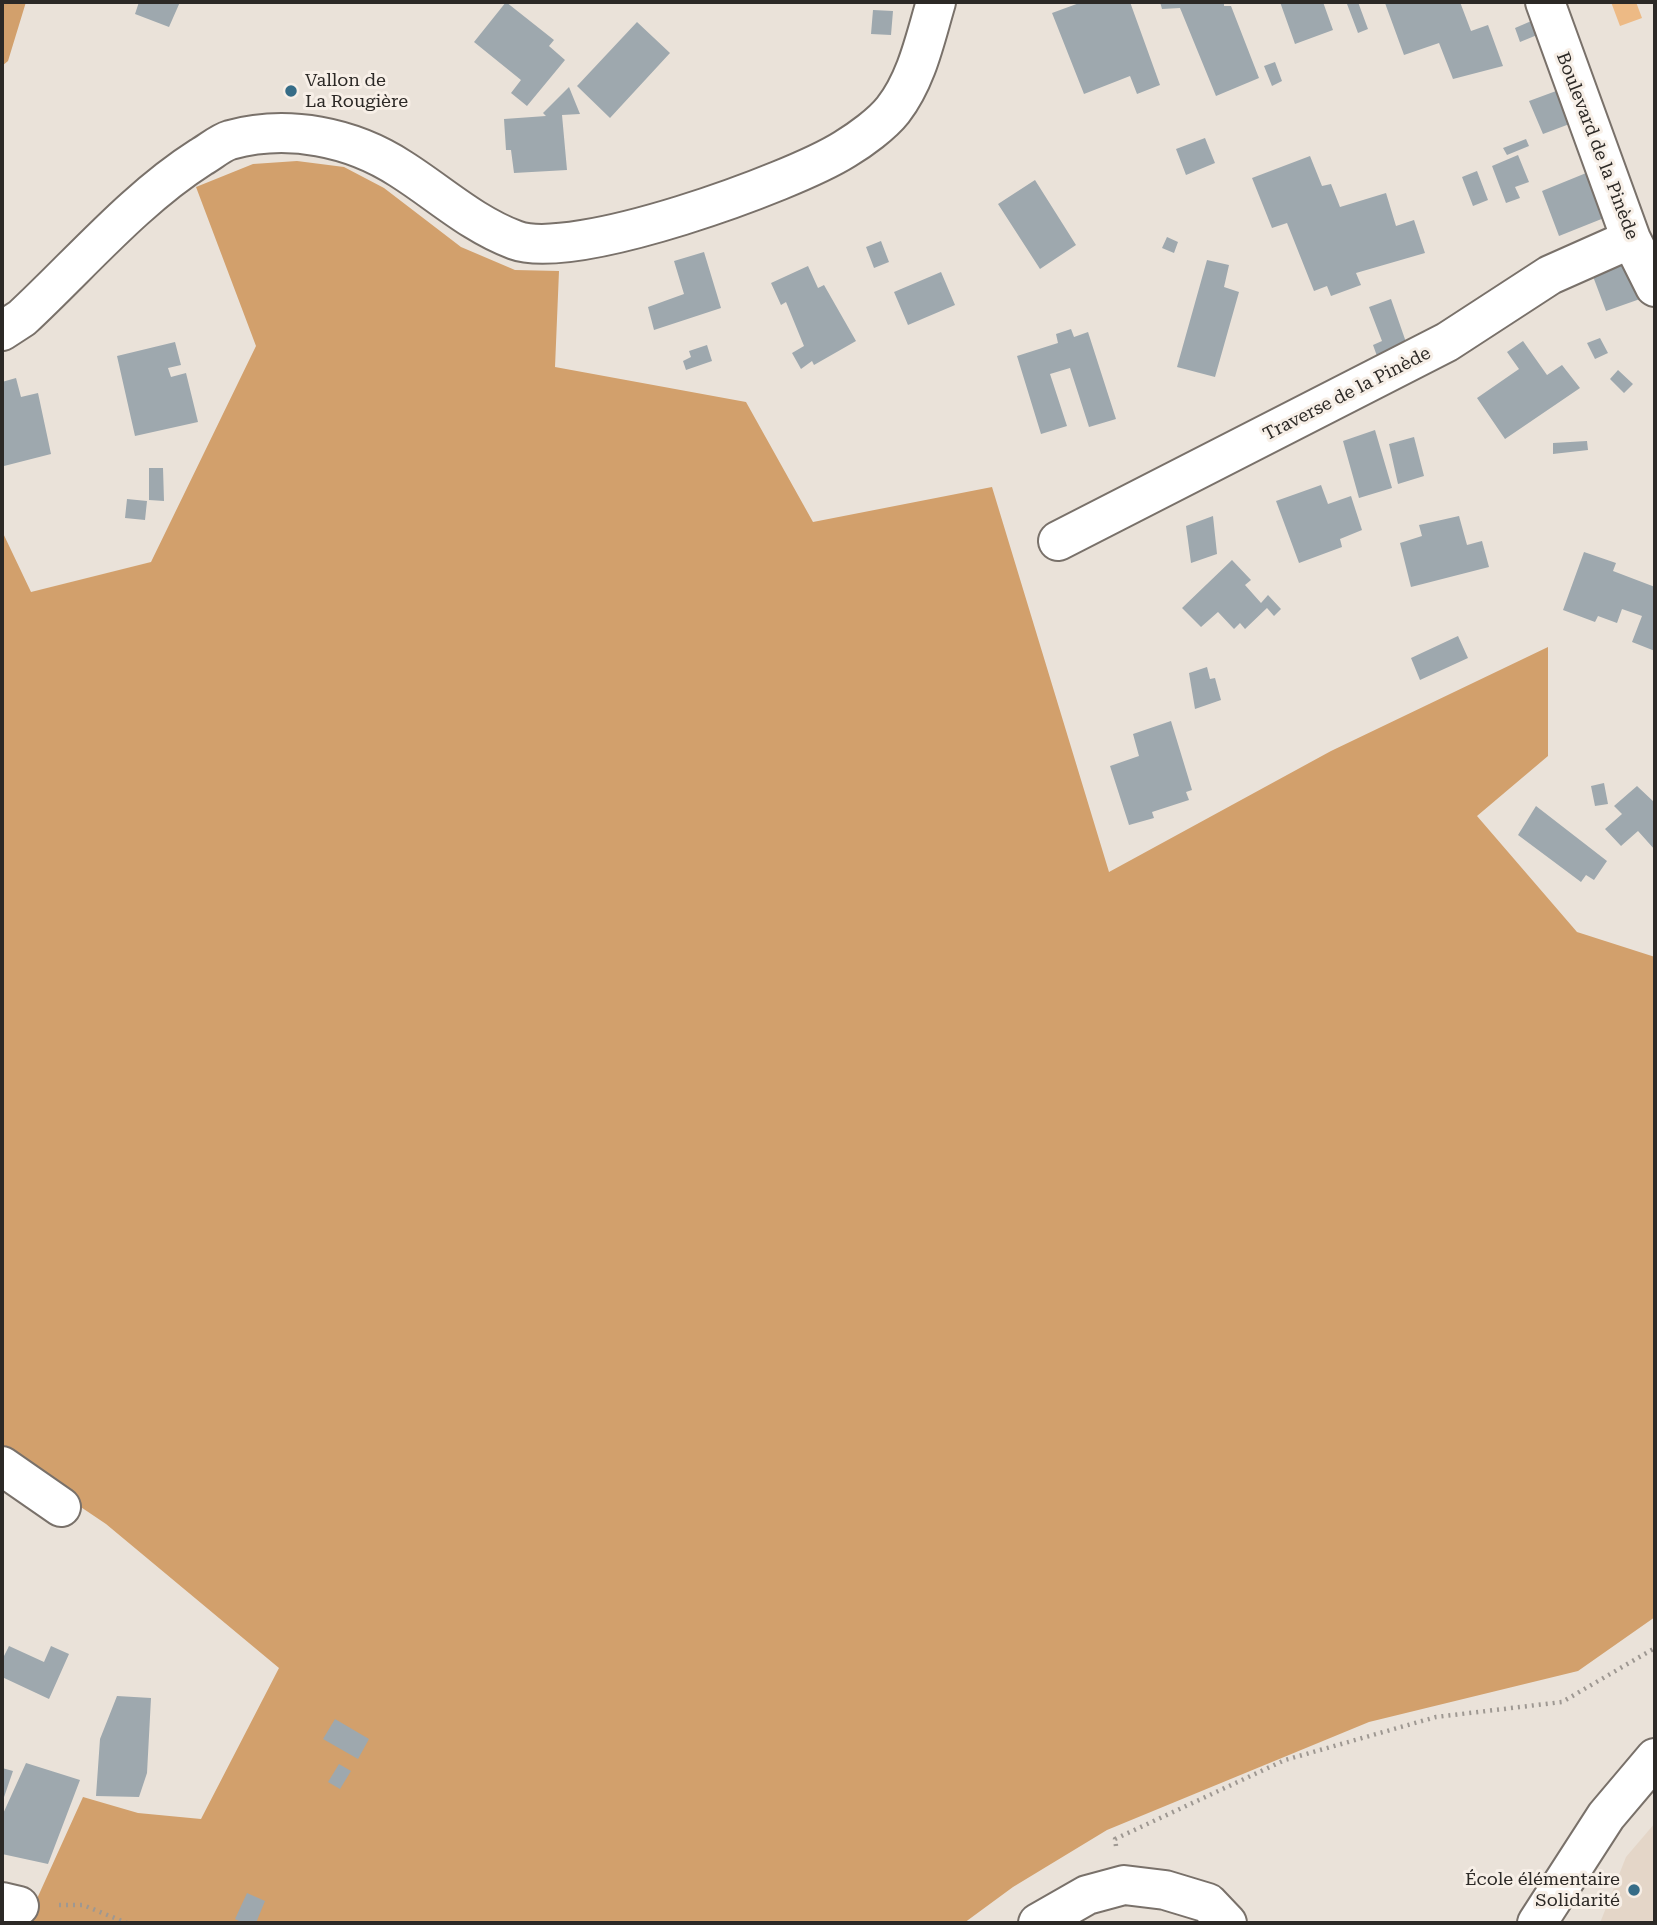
<!DOCTYPE html>
<meta charset="utf-8">
<style>
body{margin:0}
#map{position:relative;width:1657px;height:1925px;overflow:hidden;background:#eae2d9;font-family:"Roboto Serif",serif}
canvas{display:block}
.frame{position:absolute;inset:0;border:4px solid #2c2926;pointer-events:none}
</style>
<div id="map">
<canvas width="1657" height="1925"></canvas>
<div class="frame"></div>
</div>
<script>
const ctx = document.querySelector('canvas').getContext('2d');
ctx.lineJoin = 'round';
function paint(path, color) { ctx.fillStyle = color; ctx.fill(path, 'evenodd'); }
function stroke(path, color, width, dash) { ctx.strokeStyle = color; ctx.lineWidth = width; ctx.lineCap = dash ? 'butt' : 'round'; ctx.setLineDash(dash || []); ctx.stroke(path); }
function label(font, color, halo, rows, align = 'center') {
  ctx.font = font + ' "Roboto Serif",serif'; ctx.lineWidth = 6; ctx.setLineDash([]); ctx.textBaseline = 'middle'; ctx.strokeStyle = halo; ctx.fillStyle = color; for (const [text, x, y, turn = 0] of rows) {
    ctx.save(); ctx.translate(x, y); ctx.rotate((+turn || 0) * Math.PI / 180); ctx.textAlign = isNaN(turn) ? turn : align; if (halo) ctx.strokeText(text, 0, 0); ctx.fillText(text, 0, 0); ctx.restore();
  }
}
paint(new Path2D(`
 M1655,1823V1923H1600L1626,1857Z`), '#e4d6c8');
paint(new Path2D(`
 M2,2H26L8,61L2,66Z
 M297,161L344,167L384,188L461,247L515,270L559,271L555,367L746,402L813,522L992,487L1109,872L1331,751L1548,647V756L1477,816L1577,932L1655,957V1617L1578,1671L1369,1722L1107,1830L1013,1887L964,1923H26L83,1797L138,1813L201,1819L279,1668L106,1524L2,1454V531L31,592L151,562L256,346L196,187L253,164Z`), '#d2a06c');
paint(new Path2D(`
 M1611,2H1636L1642,18L1620,26Z`), '#edba85');
paint(new Path2D(`
 M139,2H180L169,27L135,14Z
 M506,2L554,40L549,46L565,60L527,106L511,93L521,80L474,42Z
 M1082,2H1130L1160,85L1137,94L1130,76L1084,94L1052,13Z
 M1160,2H1224V6H1231L1259,78L1216,96L1180,8L1162,9Z
 M1280,2H1323L1333,30L1295,44Z
 M1354,2H1358L1368,29L1358,33L1347,4Z
 M1390,2H1460L1471,31L1488,25L1503,66L1453,79L1439,43L1404,55L1385,3Z
 M873,10L893,11L891,35L871,34Z
 M1536,19L1542,33L1520,42L1515,28Z
 M637,22L670,53L610,118L577,86Z
 M1275,62L1282,81L1272,86L1264,66Z
 M569,87L580,114L562,115L567,170L514,173L511,150H506L504,119L546,116L543,113Z
 M1567,87L1580,120L1543,134L1529,101Z
 M1205,138L1215,163L1186,175L1176,149Z
 M1526,139L1529,146L1507,155L1503,148Z
 M1518,155L1529,182L1515,187L1520,198L1506,203L1492,166Z
 M1310,156L1322,186L1331,184L1340,207L1386,193L1396,226L1414,220L1425,253L1356,273L1361,285L1331,296L1327,286L1314,291L1287,223L1272,228L1252,178Z
 M1596,169L1614,214L1559,236L1542,191Z
 M1477,171L1488,200L1473,206L1462,177Z
 M1035,180L1076,245L1040,269L998,204Z
 M1167,237L1178,242L1174,253L1162,248Z
 M881,241L889,262L874,268L866,247Z
 M704,252L721,308L654,330L648,307L684,294L674,261Z
 M1626,259L1640,299L1606,311L1591,271Z
 M1207,260L1229,265L1224,287L1239,292L1215,377L1177,367Z
 M808,266L818,288L824,285L856,341L814,365L812,361L801,369L792,353L804,346L786,302L781,305L771,283Z
 M941,272L955,305L908,325L894,292Z
 M1391,299L1407,345L1377,356L1373,345L1382,341L1369,307Z
 M1071,329L1074,337L1088,332L1116,419L1089,427L1070,368L1050,374L1067,426L1041,434L1017,356L1058,343L1056,334Z
 M1600,338L1608,353L1595,359L1587,343Z
 M1523,341L1547,375L1562,365L1580,388L1505,439L1477,398L1519,369L1507,352Z
 M175,342L181,365L168,368L171,377L186,373L198,422L135,436L117,356Z
 M707,345L712,361L686,370L683,361L691,357L689,351Z
 M1618,370L1633,384L1624,393L1610,379Z
 M16,378L21,397L38,393L51,454L4,466L2,382Z
 M1375,430L1392,488L1359,498L1343,441Z
 M1414,437L1424,476L1398,484L1389,444Z
 M1587,441L1588,450L1553,454V443Z
 M149,468H163L164,501L149,500Z
 M1321,485L1328,504L1351,496L1362,530L1340,539L1342,547L1299,563L1276,501Z
 M127,499L147,501L145,520L125,518Z
 M1213,516L1217,554L1191,563L1186,526Z
 M1459,516L1467,545L1482,541L1489,567L1411,587L1400,543L1422,536L1419,525Z
 M1584,552L1616,563L1613,571L1655,587V651L1632,642L1642,616L1622,609L1617,623L1598,616L1595,622L1563,610Z
 M1232,560L1251,580L1245,585L1261,603L1268,595L1281,609L1274,616L1267,608L1245,629L1240,623L1234,629L1218,612L1201,627L1182,608Z
 M1458,636L1468,658L1420,680L1411,658Z
 M1207,667L1210,679L1215,678L1221,700L1195,709L1189,673Z
 M1171,721L1192,790L1186,792L1189,800L1152,812L1154,818L1129,825L1110,766L1139,756L1133,734Z
 M1604,783L1608,804L1595,806L1591,786Z
 M1637,786L1655,803V850L1638,831L1621,846L1605,829L1622,814L1614,806Z
 M1536,806L1607,861L1594,880L1586,875L1581,882L1518,835Z
 M9,1646L44,1662L51,1646L69,1654L49,1699L2,1677V1660Z
 M117,1696L151,1698L147,1773L139,1797L96,1796L100,1739Z
 M335,1719L369,1739L358,1759L323,1739Z
 M26,1763L80,1780L48,1864L2,1854V1816Z
 M339,1764L351,1771L340,1789L328,1782Z
 M2,1768L13,1771L2,1803Z
 M247,1893L265,1901L256,1923H243L235,1919Z`), '#9ea8ae');
const minor = new Path2D(`
 M1545,2L1631,239L1655,287
 M2,331L22,318C80,264 135,199 201,157C210,152 220,143 230,140C288,124 352,137 401,169C439,193 472,224 515,240C573,262 791,183 845,149C860,140 882,124 893,110C917,79 925,39 936,2
 M1058,541L1447,342L1550,275L1631,239
 M2,1466L61,1507
 M2,1902L19,1906
 M1038,1923L1087,1895L1124,1885L1165,1890L1208,1903L1227,1923
 M1537,1923L1606,1816L1655,1758`);
stroke(minor, '#79716a', 42);
stroke(new Path2D(`
 M1116,1846L1115,1839L1285,1760L1436,1717L1562,1702L1655,1648
 M59,1905H83L127,1923`), '#9e9892', 4.5, [2, 5]);
stroke(minor, '#fff', 38);
for (const [x, y, r, color] of [
 [291,91,7,"#366c87"],
 [1634,1890,7,"#366c87"]
]) { const dot = new Path2D(); dot.arc(x, y, r, 0, 2 * Math.PI); ctx.fillStyle = color; ctx.fill(dot); stroke(dot, '#f7efe7', 2.5); }
label('18px', '#2c2926', '#f7efe7', [
 ["Vallon de",305,81],
 ["La Rougière",305,102],
 ["École élémentaire",1620,1880,"right"],
 ["Solidarité",1620,1901,"right"]
], 'left');
label('18px', '#2c2926', '#f7efe7', [
 ["Boulevard de la Pinède",1597,146,69],
 ["Traverse de la Pinède",1347,394,-27]
]);
</script>
